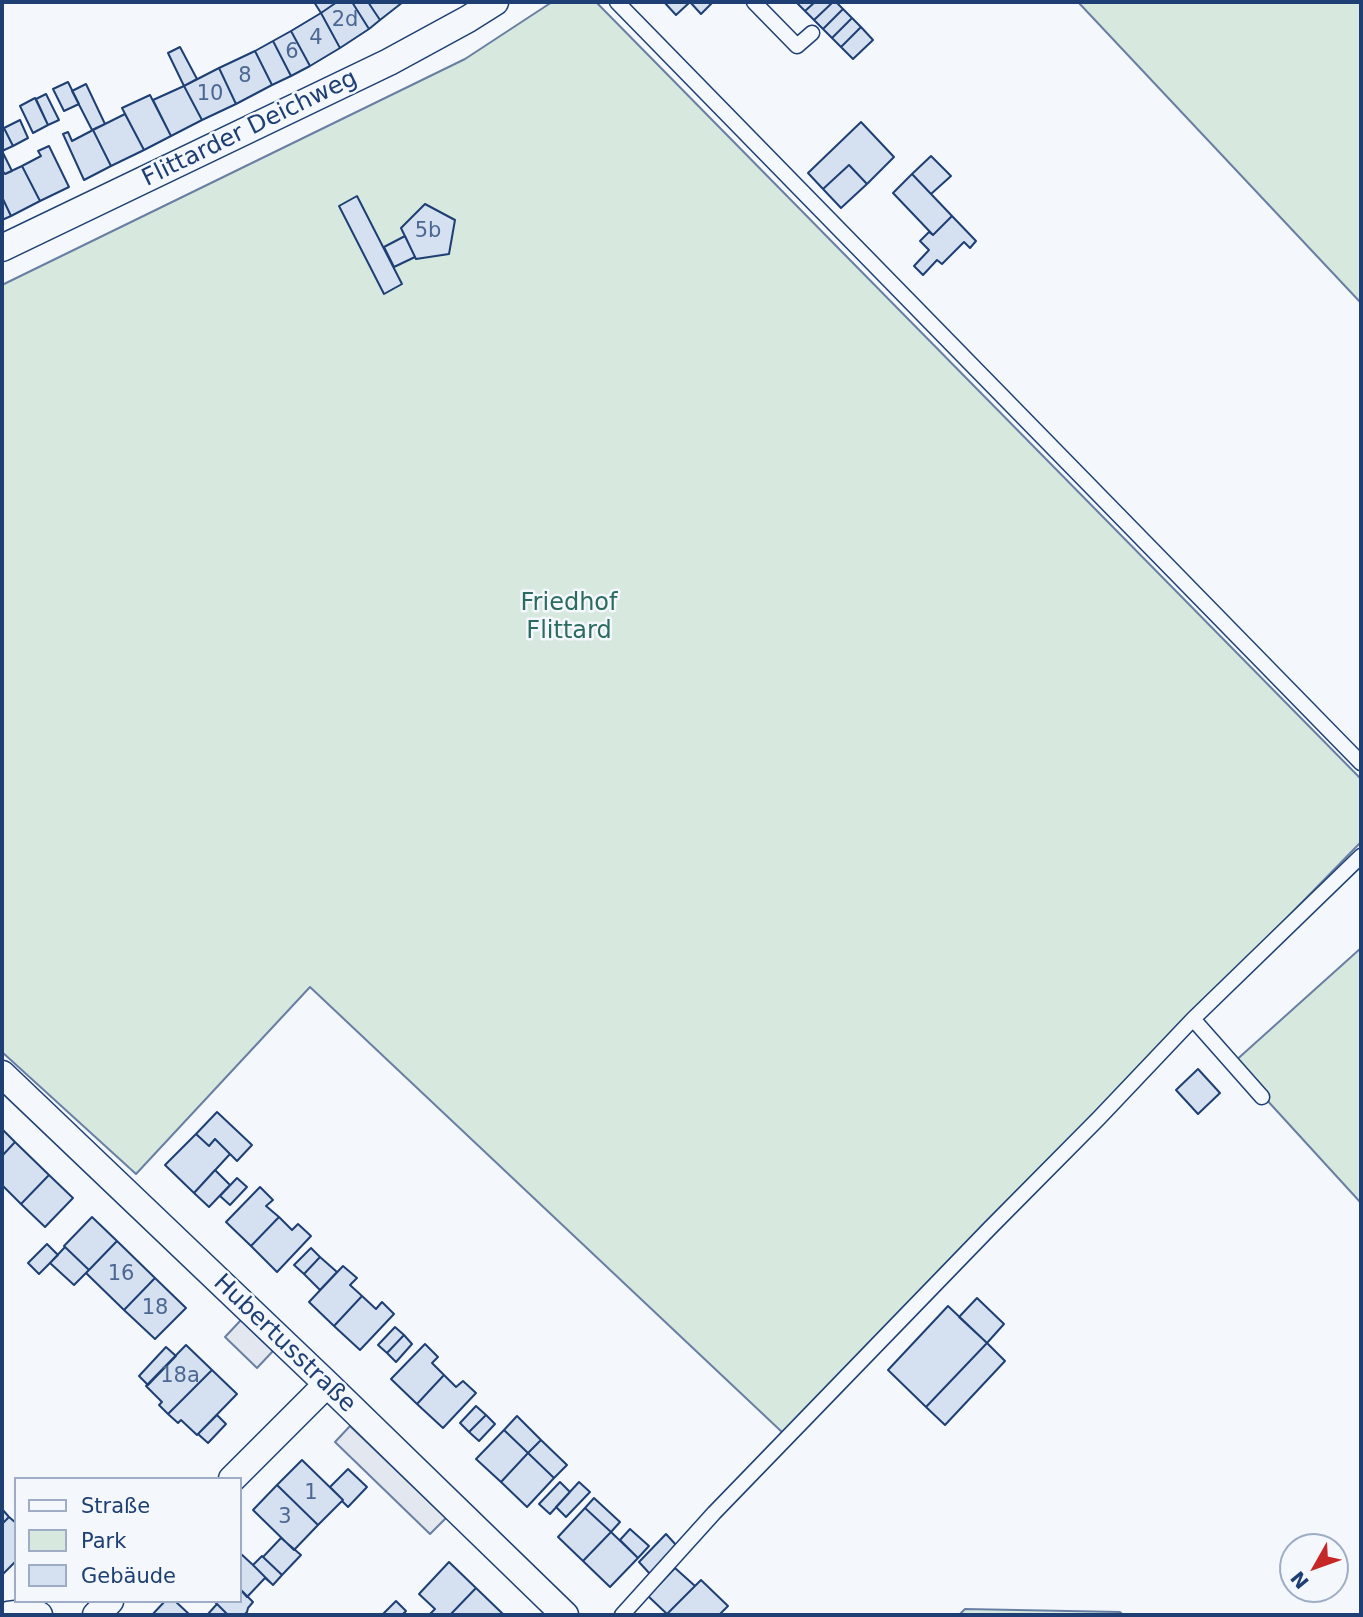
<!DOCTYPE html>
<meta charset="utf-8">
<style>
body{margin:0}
#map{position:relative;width:1363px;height:1617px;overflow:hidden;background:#f4f7fb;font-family:"DejaVu Sans",sans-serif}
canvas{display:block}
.frame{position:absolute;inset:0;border:4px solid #1d3f73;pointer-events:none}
.legend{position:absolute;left:14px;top:1477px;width:228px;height:126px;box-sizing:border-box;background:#f4f7fb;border:2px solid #9eadc5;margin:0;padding:9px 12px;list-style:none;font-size:21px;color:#1d3f73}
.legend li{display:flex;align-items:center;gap:14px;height:35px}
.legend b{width:35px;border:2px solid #9eadc5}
.north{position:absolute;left:1279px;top:1533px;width:70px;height:70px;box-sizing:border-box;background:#f4f7fb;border:2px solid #9eadc5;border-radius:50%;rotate:230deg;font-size:19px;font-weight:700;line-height:28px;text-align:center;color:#1d3f73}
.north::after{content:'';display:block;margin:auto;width:24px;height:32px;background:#c62828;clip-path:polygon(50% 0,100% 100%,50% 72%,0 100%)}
</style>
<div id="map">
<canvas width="1363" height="1617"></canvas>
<div class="frame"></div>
<ul class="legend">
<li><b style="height:9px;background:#f4f7fb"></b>Straße</li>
<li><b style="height:19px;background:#d7e8df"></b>Park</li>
<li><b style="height:19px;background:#d5e0f0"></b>Gebäude</li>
</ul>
<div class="north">N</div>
</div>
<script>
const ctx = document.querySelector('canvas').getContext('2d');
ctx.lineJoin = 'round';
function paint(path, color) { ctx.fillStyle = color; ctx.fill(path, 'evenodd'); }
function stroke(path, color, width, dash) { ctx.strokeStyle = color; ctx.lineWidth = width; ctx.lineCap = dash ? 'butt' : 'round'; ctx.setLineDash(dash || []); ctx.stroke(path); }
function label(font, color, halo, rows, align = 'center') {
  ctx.font = font + ' "DejaVu Sans",sans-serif'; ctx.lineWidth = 5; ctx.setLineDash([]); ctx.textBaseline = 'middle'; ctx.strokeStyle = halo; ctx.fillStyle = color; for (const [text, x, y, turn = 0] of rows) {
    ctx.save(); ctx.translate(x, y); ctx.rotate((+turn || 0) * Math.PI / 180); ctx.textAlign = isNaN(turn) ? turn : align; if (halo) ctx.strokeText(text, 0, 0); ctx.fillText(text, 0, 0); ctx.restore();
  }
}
const green = new Path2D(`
 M552,2H596L1361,779V842L783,1433L310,987L136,1174L2,1052V285L465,59Z
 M1078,2H1361V303Z
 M1361,948V1203L1233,1063Z
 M965,1609L1120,1612L1123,1615H959Z`);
paint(green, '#d7e8df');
stroke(green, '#687fa3', 2);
const parking = new Path2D(`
 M241,1320L273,1351L257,1368L225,1337Z
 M350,1426L446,1518L430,1534L335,1442Z`);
paint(parking, '#e3e8f0');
stroke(parking, '#687fa3', 2);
const building = new Path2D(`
 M314,2H337L321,13Z
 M337,2H352L369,29L340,48L321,13Z
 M352,2H368L380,20L369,29Z
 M368,2H403L380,20Z
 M664,2H690L676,15Z
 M690,2H713L701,14Z
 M796,2H815L805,11Z
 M815,2H833L814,20L805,11Z
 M833,2H836L843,9L823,29L814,20Z
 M843,9L852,18L832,38L823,29Z
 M321,13L340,48L310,66L291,31Z
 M852,18L861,27L841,47L832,38Z
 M861,27L873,40L853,59L841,47Z
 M291,31L310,66L291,76L273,41Z
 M273,41L291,76L272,85L255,51Z
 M180,47L197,79L184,86L168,53Z
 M255,51L272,85L236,104L219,68Z
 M219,68L236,104L202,120L184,86Z
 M68,82L79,104L64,111L53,89Z
 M86,84L105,124L92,130L72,91Z
 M184,86L202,120L171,136L153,100Z
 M46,94L59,120L48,125L36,99Z
 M150,95L171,136L144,150L122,108Z
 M35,98L48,125L33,133L20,106Z
 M125,114L144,150L111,166L93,130Z
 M20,120L28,138L13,146L4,128Z
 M861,122L894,157L867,184L849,165L823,189L808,173Z
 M4,128L13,146L2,151V130Z
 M93,130L111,166L84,180L63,134L68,132L72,141Z
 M49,146L69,187L40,201L22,166L41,156L38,151Z
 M2,151L12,171L5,174L2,170Z
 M931,156L951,176L931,194L912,174Z
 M849,165L867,184L841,208L823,189Z
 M22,166L40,201L11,216L2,197V170L5,174Z
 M912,174L952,216L933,235L893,193Z
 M357,196L402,284L384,294L339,206Z
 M2,197L11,216L2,220Z
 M425,204L455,220L449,254L416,259L401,228Z
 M952,216L976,241L970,248L964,242L942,264L937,260L923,275L914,266L929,250L920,241L929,232L933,235Z
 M405,236L415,257L394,267L384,247Z
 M1198,1069L1220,1093L1198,1114L1176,1090Z
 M217,1112L252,1145L237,1161L215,1139L209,1146L196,1134Z
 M2,1129L15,1142L2,1156Z
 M196,1134L209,1146L215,1139L230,1154L194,1193L165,1165Z
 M15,1142L49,1175L21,1204L2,1185V1156Z
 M215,1170L230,1185L209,1207L194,1193Z
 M49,1175L73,1198L45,1227L21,1204Z
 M237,1178L247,1187L230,1205L220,1196Z
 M260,1187L273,1200L266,1206L279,1217L251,1246L226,1222Z
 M92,1217L117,1241L89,1270L64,1246Z
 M279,1217L292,1230L298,1224L311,1236L277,1272L251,1246Z
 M117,1241L155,1278L124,1310L86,1273Z
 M47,1244L58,1255L39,1274L28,1263Z
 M65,1247L89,1270L74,1285L50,1263Z
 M311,1248L320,1257L304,1274L294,1265Z
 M320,1257L337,1272L320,1290L304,1274Z
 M343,1266L357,1278L350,1285L362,1296L334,1326L309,1302Z
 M155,1278L186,1308L155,1339L124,1310Z
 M362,1296L376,1309L382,1302L394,1314L360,1350L334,1326Z
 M977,1298L1004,1324L987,1343L959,1317Z
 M948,1306L987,1343L926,1407L888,1370Z
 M395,1327L404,1335L387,1353L378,1345Z
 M404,1335L412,1344L396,1362L387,1353Z
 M987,1343L1005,1361L945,1425L926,1407Z
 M425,1344L438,1357L432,1363L444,1375L417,1404L391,1379Z
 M186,1345L212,1370L168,1414L159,1405L162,1402L146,1386Z
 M166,1347L176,1356L148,1385L139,1376Z
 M212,1370L237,1394L197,1435L181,1420L178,1423L168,1414Z
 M444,1375L456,1387L463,1381L476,1393L443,1428L417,1404Z
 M476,1406L486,1415L469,1432L460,1423Z
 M217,1415L226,1424L208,1443L198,1434Z
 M486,1415L495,1424L479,1441L469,1432Z
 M517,1416L541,1440L528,1453L504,1430Z
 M504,1430L528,1453L501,1482L476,1459Z
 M541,1440L567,1465L554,1478L528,1453Z
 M528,1453L554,1478L527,1507L501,1482Z
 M302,1460L343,1500L318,1525L277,1485Z
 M348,1469L367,1487L348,1507L342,1501L343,1500L330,1487Z
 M560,1482L570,1492L550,1514L539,1504Z
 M579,1482L590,1492L566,1517L556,1507Z
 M277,1485L318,1525L294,1550L253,1510Z
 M594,1498L620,1522L611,1532L585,1508Z
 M585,1508L611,1532L583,1561L558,1537Z
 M2,1509L9,1517L2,1524Z
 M9,1517L16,1523V1561L2,1575V1524Z
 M630,1529L649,1546L638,1558L620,1540Z
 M611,1532L638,1558L610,1587L583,1561Z
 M666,1534L677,1546L650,1574L639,1562Z
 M281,1538L301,1555L282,1575L263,1557Z
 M240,1553L253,1565L272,1584L265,1578L247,1597L240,1589Z
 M262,1556L282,1575L273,1585L253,1565Z
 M449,1562L476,1588L450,1615H429L435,1609L419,1594Z
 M675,1568L695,1586L667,1614L648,1596Z
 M701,1580L728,1606L719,1615H666Z
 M476,1588L504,1615H450Z
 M240,1589L253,1602L248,1608L247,1612L244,1615H228L214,1601H240Z
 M165,1601H175L190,1615H152Z
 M396,1601L406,1611L402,1615H382Z
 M217,1604L228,1615H210L208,1614Z`);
paint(building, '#d5e0f0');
stroke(building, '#1d3f73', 2);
const service = new Path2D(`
 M617,2L1361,763
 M754,2L797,46L812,33
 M1193,1019L1262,1097
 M622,1615L714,1513L990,1228L1099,1118L1193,1019L1361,856`);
const minor = new Path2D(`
 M2,248L389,62L468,19L495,2
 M2,1074L327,1384L565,1615
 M232,1479L327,1384
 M8,1615L32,1612L39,1615
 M96,1615L110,1601`);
stroke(service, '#1d3f73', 17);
stroke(minor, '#1d3f73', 29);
stroke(service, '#f4f7fb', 14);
stroke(minor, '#f4f7fb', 26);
label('21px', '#4b6792', null, [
 ["2d",345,21],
 ["4",316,39],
 ["6",292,53],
 ["8",245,77],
 ["10",210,95],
 ["5b",428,232],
 ["16",121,1275],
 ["18",155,1309],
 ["18a",180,1377],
 ["1",311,1494],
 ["3",285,1518]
]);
label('24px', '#1d3f73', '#f4f7fb', [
 ["Flittarder Deichweg",250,129,-26],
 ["Hubertusstraße",284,1344,44]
]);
label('24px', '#2c6c60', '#f4f7fb', [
 ["Friedhof",569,604],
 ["Flittard",569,632]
]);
</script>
